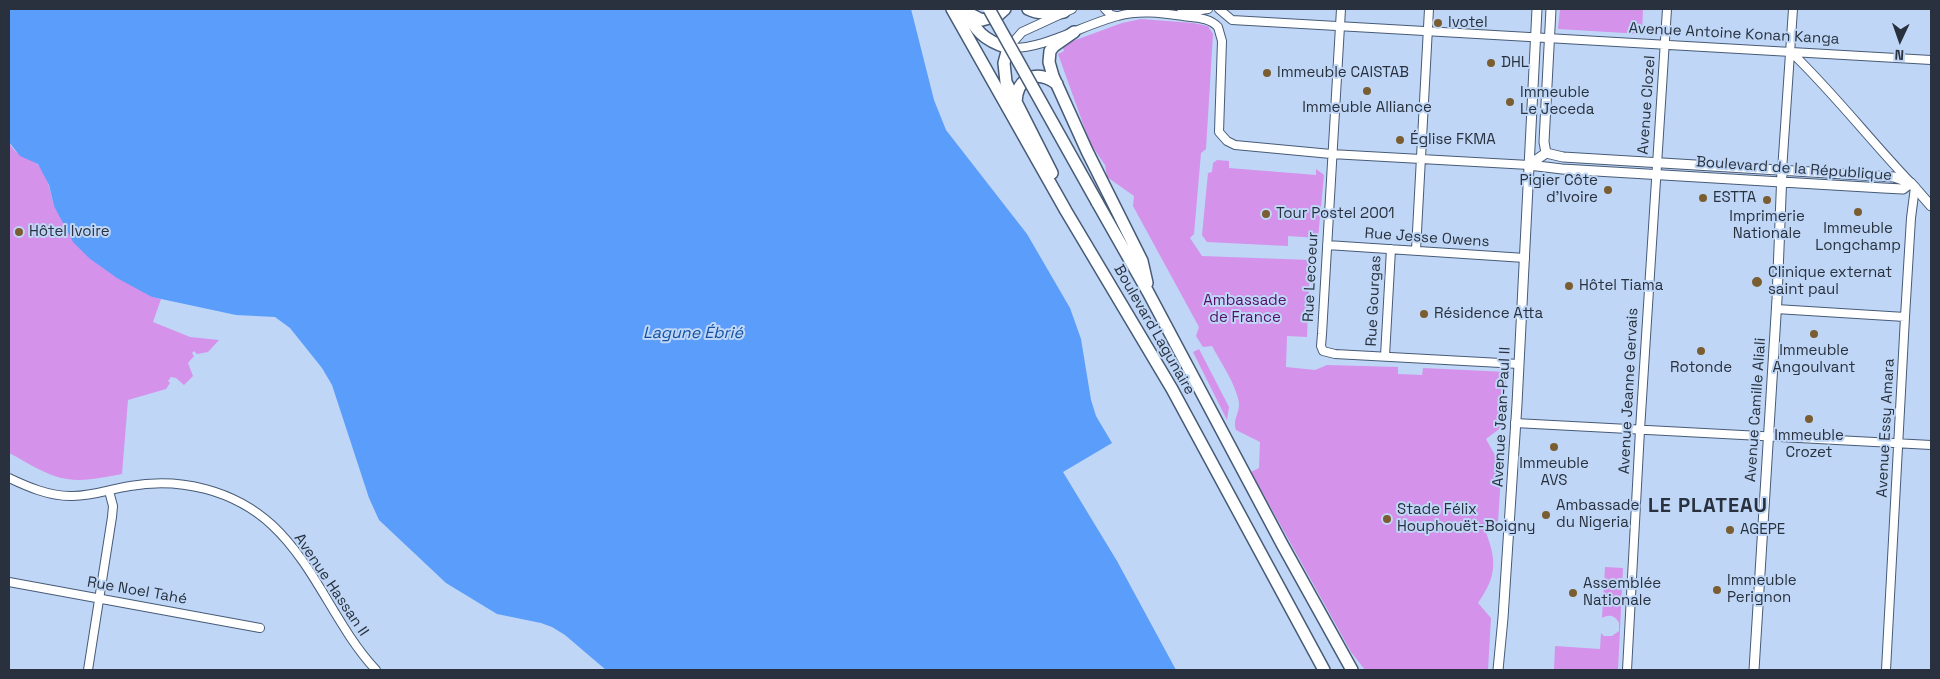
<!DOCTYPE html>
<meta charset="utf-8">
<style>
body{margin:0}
#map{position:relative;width:1940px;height:679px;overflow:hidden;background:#bfd6f6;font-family:"Space Grotesk",sans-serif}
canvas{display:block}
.frame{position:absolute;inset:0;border:10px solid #28313d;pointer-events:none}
.north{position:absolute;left:1875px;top:15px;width:50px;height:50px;-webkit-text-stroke:4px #bfd6f6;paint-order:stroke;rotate:183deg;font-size:14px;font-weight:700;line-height:20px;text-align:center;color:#28313d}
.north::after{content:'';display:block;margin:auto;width:18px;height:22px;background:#28313d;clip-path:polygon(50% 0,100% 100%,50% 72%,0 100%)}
</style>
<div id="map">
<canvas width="1940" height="679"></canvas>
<div class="frame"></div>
<div class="north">N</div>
</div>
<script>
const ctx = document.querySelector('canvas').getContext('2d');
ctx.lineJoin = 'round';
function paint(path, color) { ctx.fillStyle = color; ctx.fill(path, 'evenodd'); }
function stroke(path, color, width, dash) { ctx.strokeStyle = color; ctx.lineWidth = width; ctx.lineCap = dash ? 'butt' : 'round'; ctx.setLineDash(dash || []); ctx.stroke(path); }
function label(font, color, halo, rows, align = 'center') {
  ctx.font = font + ' "Space Grotesk",sans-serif'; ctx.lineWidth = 4; ctx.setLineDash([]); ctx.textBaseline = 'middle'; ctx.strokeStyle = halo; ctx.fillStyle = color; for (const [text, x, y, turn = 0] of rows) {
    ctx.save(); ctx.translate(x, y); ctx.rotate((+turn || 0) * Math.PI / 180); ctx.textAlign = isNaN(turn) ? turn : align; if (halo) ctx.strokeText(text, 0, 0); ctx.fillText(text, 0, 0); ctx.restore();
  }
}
paint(new Path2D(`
 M1560,9H1643L1642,34L1558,29Z
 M1141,19L1193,23L1208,26L1213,34L1206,149L1201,153L1194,234L1190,238L1202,256L1310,260L1307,337L1287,336L1286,367L1315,370L1327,365L1398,367V374L1422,375L1423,368L1507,372L1503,424L1498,430L1486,439L1496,457L1502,458L1498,522L1485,530C1497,560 1497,576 1478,603L1491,618L1488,670H1365L1351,652L1251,472L1259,468L1260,442L1236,430C1232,420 1240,413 1239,403C1236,384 1221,363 1212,346L1203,347L1196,336L1199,327L1133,206L1134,196L1107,177L1105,165L1090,143L1058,54L1064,51L1062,45L1122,23Z
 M9,142C15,155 25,156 36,163C47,170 51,195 54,206L152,297L161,299L153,322L190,337L219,340L208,352L197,354L194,351L192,353L194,356L188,363L193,376L184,385L176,378L171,377L168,381L170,383L166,389L128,400L122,474C104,477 85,482 67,479C46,476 27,462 9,453V439L10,437L9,435Z
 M1217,160L1229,161V168L1316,175V169L1324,175L1318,238L1288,236V246L1207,242L1202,235L1208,173L1212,172L1213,163Z
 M1199,349L1229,407L1227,420L1193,352Z
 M1605,567L1623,568L1618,670H1554L1555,646L1600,649L1601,633L1604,636H1612L1619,631V623C1615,615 1609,614 1602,618Z`), '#d492eb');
paint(new Path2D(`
 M9,9H911L934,100L946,130L1027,234L1070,308L1081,339L1091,400L1096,416L1112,443L1063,472L1117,561L1176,670H606L565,635L552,627L541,623L497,614L446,583L379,520L369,498L332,385L322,368L290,328L275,317L236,315L152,297L117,278L89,258L73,242L54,206L49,185L38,164L20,156L9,142Z`), '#5b9dfa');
const minor = new Path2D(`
 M1105,9L1111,15L1116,16
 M1219,9L1232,20L1931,60
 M1341,9L1322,334L1321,346L1323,351L1335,354L1519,364
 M1181,13L1208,9
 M1008,48C1044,50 1084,24 1118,16C1140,10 1161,13 1183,16C1195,18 1209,17 1218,27L1222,41L1219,132L1227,141L1235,145L1331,154L1529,165
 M1008,48L1022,32L1072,9
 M1790,51C1833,92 1869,139 1910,182
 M1782,171L1793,9
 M1327,245L1525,258
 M1416,250L1429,9
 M1776,309L1905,317
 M1385,356L1391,249
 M1515,423L1931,445
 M9,478C28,487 49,496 70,496C91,497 110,489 130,486C180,477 234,490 272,525C316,566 335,626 376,670
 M9,582L260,628
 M88,670L112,517L113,506L109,491
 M1627,670L1640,430L1667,9
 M1886,670L1905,317L1911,218L1915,187`);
const major = new Path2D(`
 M1546,153L1563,157L1894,177L1911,183L1931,206
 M1546,153L1544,142L1551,9
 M1529,165L1562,169L1883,188L1903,189L1911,183
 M1529,165L1546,153
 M1498,670L1503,618L1517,404L1537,9
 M1754,670L1777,299L1782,171`);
const highway = new Path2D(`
 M952,9L1066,211L1172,389L1324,670
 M964,9C976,31 983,40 1008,48L1004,63L1006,82L1052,173
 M1028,9C1040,15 1051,13 1064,12
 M966,12L982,20L997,16L1005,9
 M1074,32L1054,46L1050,51L1049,62L1053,76L1087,151L1142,261L1147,283
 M1016,102C1017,77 1037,69 1057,84
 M1097,202L1148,292L1282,544L1352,670`);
stroke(minor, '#475b77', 10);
stroke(major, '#475b77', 11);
stroke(highway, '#475b77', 14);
stroke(minor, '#fff', 8);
stroke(major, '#fff', 9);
stroke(highway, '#fff', 11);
const highwayBridge = new Path2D(`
 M989,9L1097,202`);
stroke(highwayBridge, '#475b77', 14, []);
stroke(highwayBridge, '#fff', 11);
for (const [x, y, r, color] of [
 [1438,23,5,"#7a5d30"],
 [1491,63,5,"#7a5d30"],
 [1267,73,5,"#7a5d30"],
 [1367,91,5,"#7a5d30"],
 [1510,102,5,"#7a5d30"],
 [1400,140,5,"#7a5d30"],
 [1608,190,5,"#7a5d30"],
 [1703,198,5,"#7a5d30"],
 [1767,200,5,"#7a5d30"],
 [1858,212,5,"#7a5d30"],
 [1266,214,5,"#7a5d30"],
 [19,232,5,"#7a5d30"],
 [1757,282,6,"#7a5d30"],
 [1569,286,5,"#7a5d30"],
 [1424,314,5,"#7a5d30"],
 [1814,334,5,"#7a5d30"],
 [1701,351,5,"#7a5d30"],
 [1809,419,5,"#7a5d30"],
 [1554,447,5,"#7a5d30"],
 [1546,515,5,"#7a5d30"],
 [1387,519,5,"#7a5d30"],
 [1730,530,5,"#7a5d30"],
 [1717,590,5,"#7a5d30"],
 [1573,593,5,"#7a5d30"]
]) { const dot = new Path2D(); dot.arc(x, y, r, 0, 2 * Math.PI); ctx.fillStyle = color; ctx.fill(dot); stroke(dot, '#bfd6f6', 2); }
label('15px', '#28313d', '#bfd6f6', [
 ["Ivotel",1448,23],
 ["DHL",1501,63],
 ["Immeuble CAISTAB",1277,73],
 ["Immeuble",1520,93],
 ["Le Jeceda",1520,110],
 ["Immeuble Alliance",1367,108,"center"],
 ["Église FKMA",1410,140],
 ["Pigier Côte",1598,181,"right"],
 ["d'Ivoire",1598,198,"right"],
 ["ESTTA",1713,198],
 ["Tour Postel 2001",1276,214],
 ["Imprimerie",1767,217,"center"],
 ["Nationale",1767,234,"center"],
 ["Immeuble",1858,229,"center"],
 ["Longchamp",1858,246,"center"],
 ["Hôtel Ivoire",29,232],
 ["Clinique externat",1768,273],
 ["saint paul",1768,290],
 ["Hôtel Tiama",1579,286],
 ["Résidence Atta",1434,314],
 ["Immeuble",1814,351,"center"],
 ["Angoulvant",1814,368,"center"],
 ["Rotonde",1701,368,"center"],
 ["Immeuble",1809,436,"center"],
 ["Crozet",1809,453,"center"],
 ["Immeuble",1554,464,"center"],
 ["AVS",1554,481,"center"],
 ["Ambassade",1556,506],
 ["du Nigeria",1556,523],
 ["Stade Félix",1397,510],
 ["Houphouët-Boigny",1397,527],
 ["AGEPE",1740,530],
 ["Immeuble",1727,581],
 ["Perignon",1727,598],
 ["Assemblée",1583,584],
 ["Nationale",1583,601]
], 'left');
label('15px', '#28313d', '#bfd6f6', [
 ["Avenue Antoine Konan Kanga",1734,34,3],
 ["Avenue Clozel",1647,105,-86],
 ["Boulevard de la République",1794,169,4],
 ["Rue Jesse Owens",1427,238,4],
 ["Rue Lecoeur",1311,277,-87],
 ["Rue Gourgas",1374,301,-87],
 ["Boulevard Lagunaire",1154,330,60],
 ["Avenue Jeanne Gervais",1629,391,-87],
 ["Avenue Camille Aliali",1756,410,-86],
 ["Avenue Jean-Paul II",1502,417,-87],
 ["Avenue Essy Amara",1886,428,-87],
 ["Avenue Hassan II",331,585,56],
 ["Rue Noel Tahé",137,591,10]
]);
label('15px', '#530f67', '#bfd6f6', [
 ["Ambassade",1245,301],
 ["de France",1245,318]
]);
label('italic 16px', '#0f51a3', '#bfd6f6', [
 ["Lagune Ébrié",693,334]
]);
ctx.letterSpacing = '1px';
label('bold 20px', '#28313d', '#bfd6f6', [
 ["LE PLATEAU",1708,507]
]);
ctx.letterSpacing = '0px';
</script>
